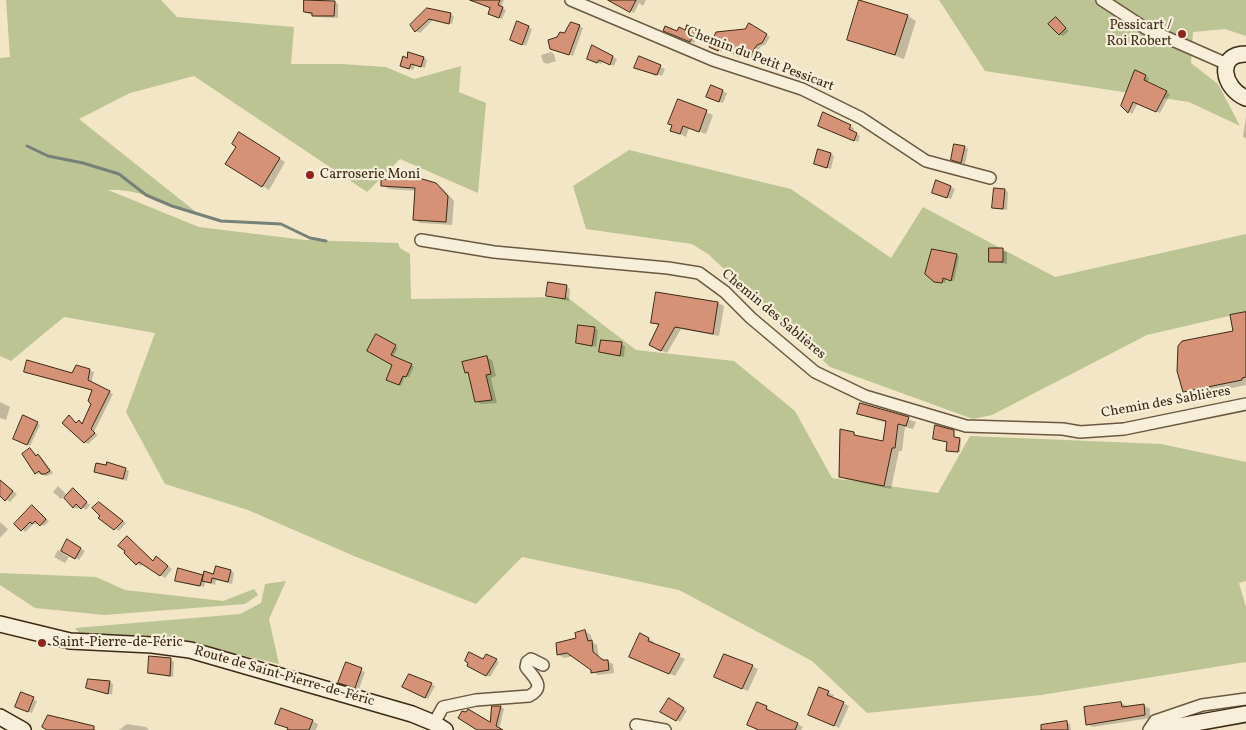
<!DOCTYPE html>
<meta charset="utf-8">
<style>
body{margin:0}
canvas{display:block;background:#f2e6c6}
</style>
<canvas width="1246" height="730"></canvas>
<script>
const ctx = document.querySelector('canvas').getContext('2d');
ctx.lineJoin = 'round';
function paint(path, color) { ctx.fillStyle = color; ctx.fill(path, 'evenodd'); }
function stroke(path, color, width, dash) { ctx.strokeStyle = color; ctx.lineWidth = width; ctx.lineCap = dash ? 'butt' : 'round'; ctx.setLineDash(dash || []); ctx.stroke(path); }
function label(font, color, halo, rows, align = 'center') {
  ctx.font = font + ' Vollkorn,serif'; ctx.lineWidth = 4.5; ctx.setLineDash([]); ctx.textBaseline = 'middle'; ctx.strokeStyle = halo; ctx.fillStyle = color; for (const [text, x, y, turn = 0] of rows) {
    ctx.save(); ctx.translate(x, y); ctx.rotate((+turn || 0) * Math.PI / 180); ctx.textAlign = isNaN(turn) ? turn : align; if (halo) ctx.strokeText(text, 0, 0); ctx.fillText(text, 0, 0); ctx.restore();
  }
}
paint(new Path2D(`
 M6,0H161L177,17L294,27L291,64H342L386,67L414,79L461,66L459,92L486,103L478,193L400,159L367,192L194,76L130,93L79,119L196,212C167,205 138,188 108,190L199,227L305,240L398,243L400,248L410,254L411,299L567,297L636,350L734,361L795,411L832,478L938,493L970,436L1161,444L1246,462V581L1239,583L1246,607V662L1041,695L867,713L812,661L679,590L522,557L476,604L354,556L248,510L165,484L126,412L155,333L64,317L11,361L0,356V58L10,57Z
 M939,0H1246V36L1225,29L1193,32L1191,63L1218,84L1240,126L1189,102L985,71Z
 M629,150L791,189L891,258L923,207L1055,277L1246,234V312L1147,335L992,415L973,419L830,367L708,254L692,244L586,229L573,186Z
 M0,573L96,577L125,590L223,601L254,589L258,595L245,604L104,615L35,608L0,585Z
 M286,581L269,619L279,664L173,639L82,636L75,628L240,614L261,603L265,584Z`), '#bcc494');
paint(new Path2D(`
 M306,0L335,2L338,4V18L317,17L309,14L305,12Z
 M487,0H504L501,7L506,10L502,19L492,15L491,8L485,5Z
 M616,0H646L643,6L639,3L634,13L615,2Z
 M860,1L908,16L916,21L904,59L848,39Z
 M428,9L454,16L452,24L433,20L420,33L416,31L411,25Z
 M1056,19L1069,31L1063,36L1059,34Z
 M571,23L583,28L573,56L556,50Z
 M749,25L770,37L765,45L761,46L752,60L744,56L743,58L725,46L722,52L714,48L746,31Z
 M528,27L532,29L526,46L515,41Z
 M695,30L698,32L694,43L668,32Z
 M593,47L617,59L614,66L603,61L601,64L592,61Z
 M551,52L554,54L556,61L547,64L543,62L541,55Z
 M424,58L427,60L425,68L415,65L413,70L401,66Z
 M639,58L665,69L662,76L656,74V76L636,68Z
 M1135,71L1149,78L1147,83L1170,94L1160,113L1138,103L1132,114L1122,105Z
 M711,86L727,93L723,103L711,99Z
 M679,100L713,115L706,134L689,128L686,137L671,130L673,126L670,124Z
 M824,113L854,128L853,132L860,136L858,142L823,128Z
 M1246,116V138L1243,137Z
 M240,134L285,162L269,190L227,164L237,147Z
 M964,147L968,149L965,164L957,162Z
 M831,154L834,156L831,169L816,164Z
 M382,185H436L443,189L454,201L452,225L420,223L414,219L416,191L389,189Z
 M951,187L955,189L951,199L937,194Z
 M1004,190L1008,192L1007,210L997,209L993,207Z
 M990,249L1007,252V264L990,261Z
 M957,255L959,257L954,281L946,279L945,283L935,280Z
 M566,286L570,289L569,301L548,296Z
 M657,293L718,303L724,306L719,336L681,329L667,353L656,348L659,326L653,322Z
 M1246,313V385L1193,396L1184,391L1235,332Z
 M594,328L598,330L596,347L577,343Z
 M376,336L398,348L393,357L414,367L409,377L405,376L401,386L390,381L394,365Z
 M621,344L625,346L624,357L600,352Z
 M486,357L492,360L496,376L491,378L497,403L481,404L476,401L470,375L466,373Z
 M76,366L94,372L91,383L113,394L94,432L98,435L88,444L85,442L69,417L77,423L83,424L93,404L94,391L25,372L72,374Z
 M0,402L10,407L6,420L0,418Z
 M861,404L916,422L913,429L905,427L902,451H899L891,489L848,480L840,476L853,433L860,437L884,442L887,423L858,414Z
 M24,417L40,425L30,446L15,438Z
 M954,431L955,438L961,440L960,452L949,451L948,442L934,439Z
 M30,450L42,458L53,473L47,476L36,473Z
 M125,469L129,471L127,481L95,472Z
 M2,482L17,494L10,502L0,495Z
 M58,486L66,494L61,499L53,492Z
 M73,490L90,505L86,510L80,506L78,509L74,507Z
 M100,503L126,523L119,531L100,518Z
 M32,506L49,521L44,526L39,522L36,525L34,524L25,532L16,524Z
 M0,522L8,529L0,538Z
 M127,537L154,562L160,560L172,569L165,578L143,564L141,566L137,564Z
 M67,541L85,551L79,560L62,550Z
 M58,550L69,557L65,563L54,557Z
 M231,571L234,573L232,584L216,580L215,585L205,582L204,587L176,580Z
 M585,631L591,635L592,642L597,645L599,657L613,664L614,673L598,675L573,656L564,658L558,654Z
 M649,639L654,642L653,644L685,659L675,676L637,659Z
 M486,655L499,662L490,677L468,666L469,663L483,661Z
 M171,660L174,662L173,677L149,673Z
 M346,664L365,672L359,689L344,685Z
 M752,666L758,669L748,691L721,680Z
 M410,675L435,686L428,699L403,687Z
 M109,682L113,684L112,695L88,688Z
 M828,692L834,695L832,698L849,706L839,728L815,717Z
 M33,699L37,701L32,713L20,708Z
 M669,700L687,711L680,722L662,711Z
 M1121,703L1127,706L1144,705L1150,709V718L1093,727L1087,724Z
 M501,707L504,709L499,730H480L491,724Z
 M766,707L771,712L803,727L801,730H759Z
 M312,721L318,724L316,730H289L283,726Z
 M1066,722L1070,724L1071,730H1045Z
 M127,724L146,727L149,730H119Z`), '#0003');
stroke(new Path2D(`
 M27,146L48,156L83,163L119,174L146,195L172,206L221,221L281,224L310,238L326,241`), '#768278', 3);
const building = new Path2D(`
 M304,0L335,1L334,16H312V13L304,12Z
 M470,0H500L498,5L503,7L499,18L488,14L490,8Z
 M608,0H636L630,12Z
 M859,0L908,15L895,55L847,40Z
 M427,8L451,13L449,24L429,19L415,32L410,25Z
 M1056,17L1066,28L1059,35L1048,24Z
 M517,21L529,26L522,45L510,40Z
 M571,22L580,25L569,55L550,49L548,40L557,37L560,32L564,33Z
 M749,23L767,34L762,43L757,45L748,59L740,55L739,57L721,45L718,51L709,47L716,32L745,29Z
 M687,25L696,29L690,42L663,31L665,26L677,31L679,27L685,30Z
 M592,45L613,56L610,65L599,60L597,63L587,59Z
 M408,52L424,57L421,67L411,64L409,69L400,66L403,56L407,58Z
 M639,56L661,65L657,75L634,68Z
 M1135,70L1146,75L1144,80L1167,91L1156,112L1133,102L1128,113L1121,106Z
 M711,85L723,90L719,102L706,97Z
 M678,99L707,110L699,132L683,126L680,134L670,131L672,125L668,124Z
 M823,112L851,125L849,129L857,133L854,141L818,126Z
 M239,132L280,158L262,187L225,164L236,147L232,144Z
 M954,144L965,146L961,163L951,160Z
 M818,149L831,153L827,168L814,164Z
 M419,178L436,183L448,196L446,222L413,220L415,188L381,186V180Z
 M936,180L951,186L947,198L932,193Z
 M994,188L1005,189L1003,209L992,208Z
 M989,248H1003V262H989Z
 M932,249L957,254L951,281L943,278L942,283L934,282L925,274Z
 M548,282L567,285L565,299L546,296Z
 M656,292L718,302L713,334L675,327L661,351L649,345L659,324L651,323Z
 M1246,312V377L1242,378V380L1183,392L1177,371L1178,346L1182,341L1233,331L1230,315Z
 M578,325L595,327L592,346L576,343Z
 M376,334L396,345L391,355L412,364L406,377L403,376L399,385L386,380L392,365L367,351Z
 M601,340L622,342L620,356L599,352Z
 M487,356L491,374L486,375L492,400L475,402L468,372L465,373L462,362Z
 M27,360L72,373L76,365L90,369L88,380L110,391L91,429L95,433L84,443L62,423L69,415L76,423L79,420L82,424L91,404L88,401L92,390L24,372Z
 M860,403L909,417L906,426L898,424L895,448H892L884,486L839,477L840,429L854,432V435L883,441L886,421L857,414Z
 M23,415L38,422L27,445L13,439Z
 M935,425L954,430V437L960,438L958,452L946,451L947,442L933,439Z
 M30,448L36,456L38,454L50,471L45,474H41L39,471L35,474L22,454Z
 M107,462L126,468L123,479L94,472L96,463L106,465Z
 M0,480L13,491L5,501L0,496Z
 M73,488L87,502L81,509L76,504L73,508L64,498Z
 M99,502L123,521L114,530L98,518L100,516L92,508Z
 M32,505L46,519L40,526L35,521L32,524L30,522L21,531L14,524Z
 M127,536L153,561L156,556L168,566L160,576L139,562L136,565L124,553L125,551L118,546Z
 M67,539L81,548L75,559L61,551Z
 M216,566L231,570L228,582L212,578L211,583L202,581L204,571L213,574Z
 M178,568L203,575L200,586L175,581Z
 M585,630L588,641L592,640L593,652L603,660H608L609,670L591,673V670L567,653L557,655L556,643L576,638L575,633Z
 M640,633L649,638L648,641L680,654L669,674L629,657Z
 M469,652L483,659L486,654L497,659L486,676L467,666L468,663L465,661Z
 M724,654L753,665L742,689L714,677Z
 M149,656L171,658L170,676L148,673Z
 M346,662L362,668L355,688L338,683Z
 M409,674L432,683L425,698L402,687Z
 M88,679L110,681L108,694L86,688Z
 M819,687L829,691L827,695L844,702L834,726L808,715Z
 M21,692L34,697L28,712L15,707Z
 M669,698L684,708L676,721L660,712Z
 M757,702L767,706L766,709L798,723L795,730H759L747,725Z
 M1121,702L1122,707L1144,704L1145,715L1086,725L1084,707Z
 M492,706H501L496,726L503,730H477L458,718L462,711L466,712L468,709L490,722Z
 M281,708L313,720L309,730H287L288,728L275,724Z
 M48,715L94,726V730H47L42,727Z
 M1067,721L1068,730H1041V725Z`);
paint(building, '#d59277');
stroke(building, '#3c2913', 1);
const street = new Path2D(`
 M571,0L713,60L802,89L861,118L926,161L990,178
 M1102,0L1145,28L1227,64
 M421,240L494,252L668,268L699,273L725,292L751,318L815,372L865,396L966,426L1063,429L1080,432L1124,429L1246,404
 M434,723L443,707L476,700L529,696C547,687 533,677 526,667L527,662L531,659L543,665
 M636,725L665,730
 M1149,730L1155,721L1202,705L1246,699`);
const secondary = new Path2D(`
 M1246,54C1215,54 1223,89 1246,98
 M0,624L70,641L152,645L190,650L412,714L434,723L445,730
 M0,717L23,730
 M1157,730L1246,714`);
stroke(street, '#6a5840', 14);
stroke(secondary, '#3c2913', 18);
stroke(street, '#f7efda', 11);
stroke(secondary, '#f7efda', 15);
for (const [x, y, r, color] of [
 [1182,34,5,"#8f2418"],
 [310,175,5,"#8f2418"],
 [42,643,5,"#8f2418"]
]) { const dot = new Path2D(); dot.arc(x, y, r, 0, 2 * Math.PI); ctx.fillStyle = color; ctx.fill(dot); stroke(dot, '#f7efda', 2); }
label('14px', '#3c2913', '#f7efda', [
 ["Pessicart /",1172,26,"right"],
 ["Roi Robert",1172,42,"right"],
 ["Carroserie Moni",320,175],
 ["Saint-Pierre-de-Féric",52,643]
], 'left');
label('14px', '#3c2913', '#f7efda', [
 ["Chemin du Petit Pessicart",760,60,21],
 ["Chemin des Sablières",773,315,40],
 ["Chemin des Sablières",1166,403,-10],
 ["Route de Saint-Pierre-de-Féric",284,677,16]
]);
</script>
